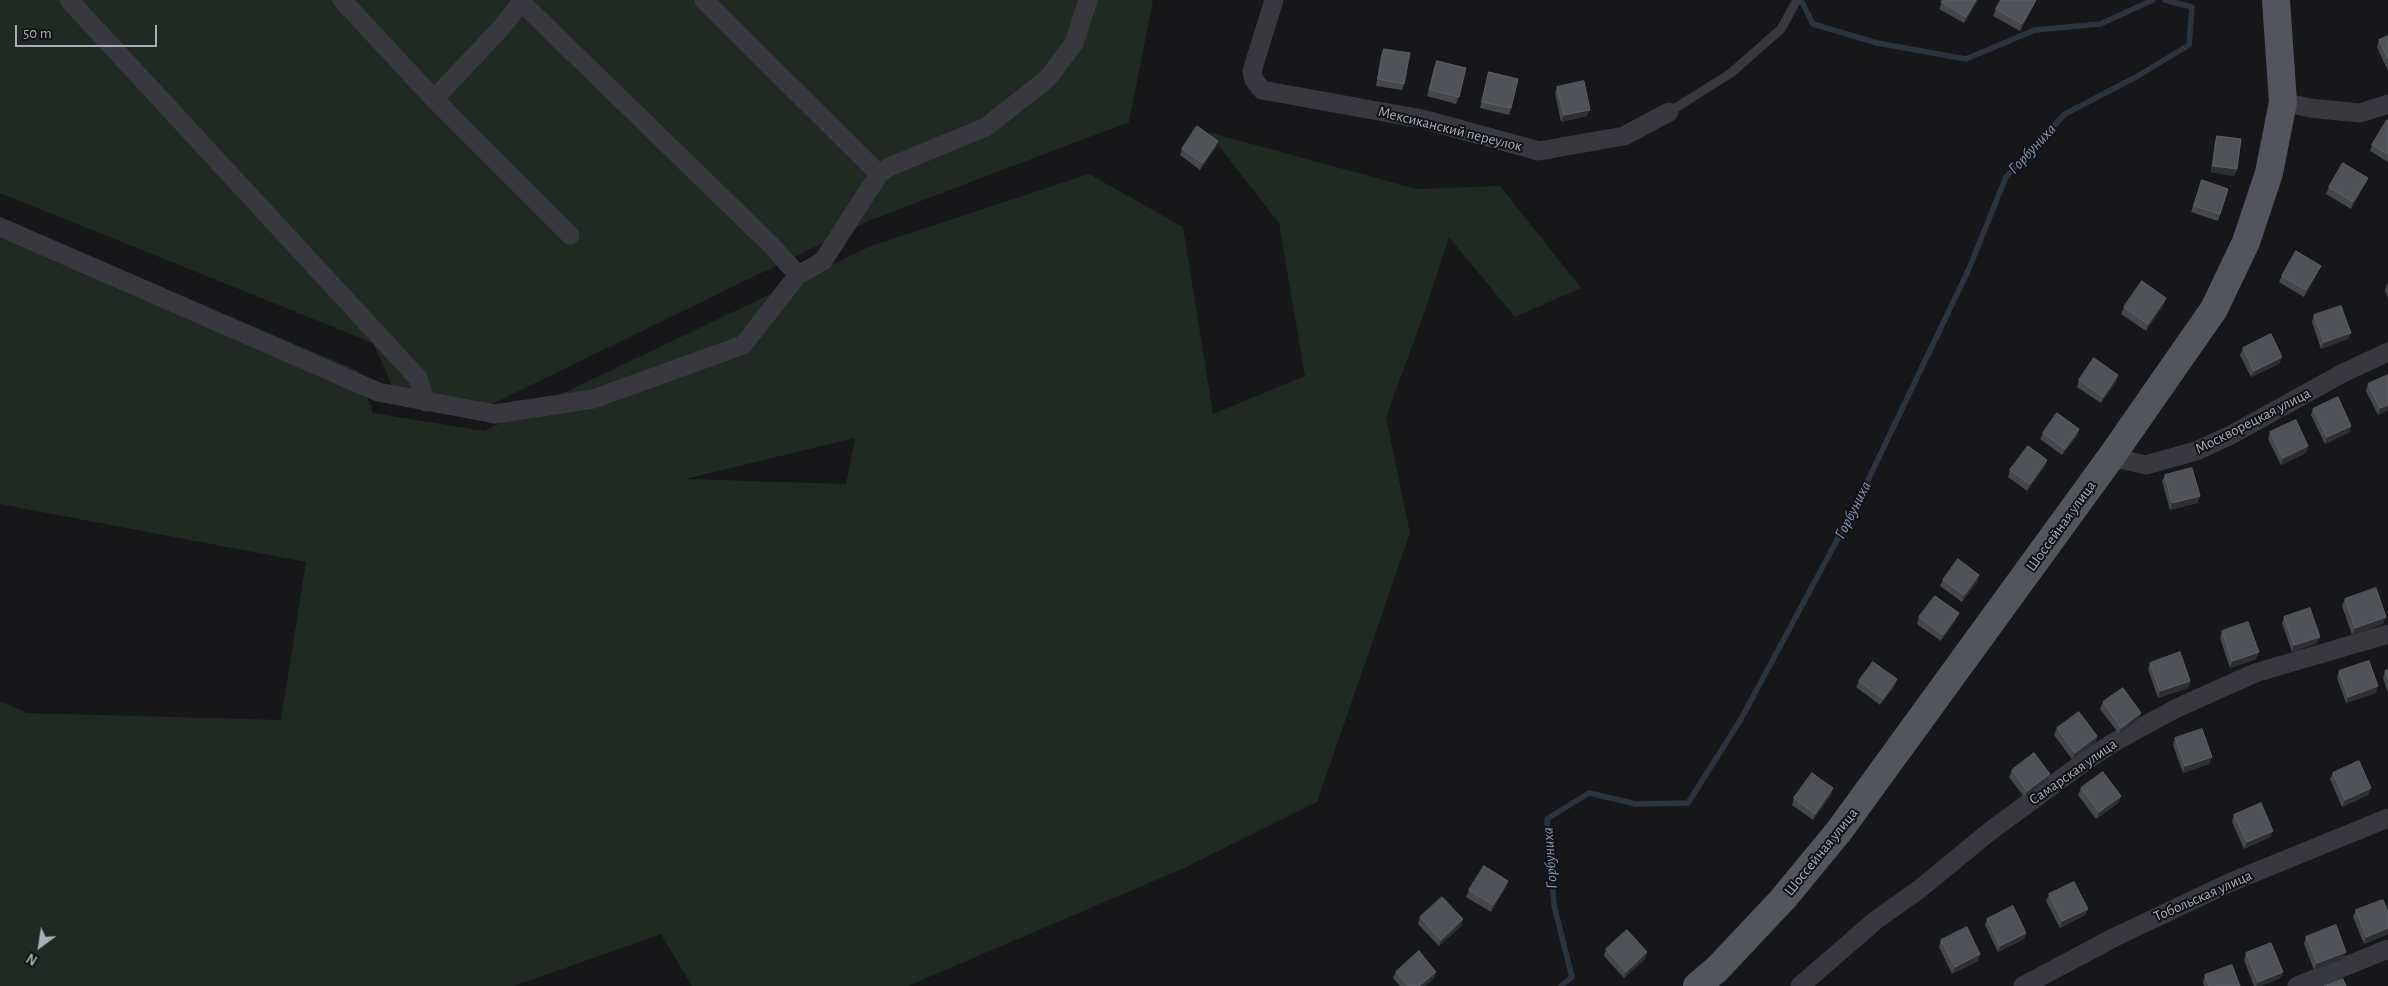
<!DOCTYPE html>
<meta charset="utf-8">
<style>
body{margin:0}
#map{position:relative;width:2388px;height:986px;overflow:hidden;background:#171719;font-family:"Alegreya Sans",sans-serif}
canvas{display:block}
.north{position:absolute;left:15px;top:921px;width:50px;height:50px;-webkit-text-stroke:4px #121214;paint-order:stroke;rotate:211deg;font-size:14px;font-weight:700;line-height:20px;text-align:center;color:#a9acb9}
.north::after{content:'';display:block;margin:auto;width:18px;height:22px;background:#a9acb9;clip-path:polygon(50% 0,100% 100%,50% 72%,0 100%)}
.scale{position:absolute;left:15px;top:25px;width:142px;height:22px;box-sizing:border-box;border:2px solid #a9acb9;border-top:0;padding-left:6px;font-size:15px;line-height:18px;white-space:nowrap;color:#a9acb9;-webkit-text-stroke:4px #121214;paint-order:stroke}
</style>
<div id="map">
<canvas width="2388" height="986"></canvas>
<div class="north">N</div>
<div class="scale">50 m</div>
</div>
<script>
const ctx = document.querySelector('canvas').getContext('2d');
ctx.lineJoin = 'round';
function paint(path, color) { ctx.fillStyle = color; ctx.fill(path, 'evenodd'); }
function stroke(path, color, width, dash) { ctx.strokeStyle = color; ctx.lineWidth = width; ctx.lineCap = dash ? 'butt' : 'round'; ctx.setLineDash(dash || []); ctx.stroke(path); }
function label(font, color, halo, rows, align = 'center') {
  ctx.font = font + ' "Alegreya Sans",sans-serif'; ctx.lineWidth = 4; ctx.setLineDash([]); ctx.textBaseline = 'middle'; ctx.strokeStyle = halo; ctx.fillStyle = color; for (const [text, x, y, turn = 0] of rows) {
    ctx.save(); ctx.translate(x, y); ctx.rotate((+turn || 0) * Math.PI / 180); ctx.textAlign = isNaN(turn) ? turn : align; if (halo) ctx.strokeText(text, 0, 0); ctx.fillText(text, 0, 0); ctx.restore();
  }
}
paint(new Path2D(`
 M0,0H1153L1129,122L868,221L486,407L396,394L373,343L0,193Z
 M1208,132L1417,189L1500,186L1581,288L1515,317L1449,237L1425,311L1386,417L1410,533L1317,802L1184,868L908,986H692L661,934L514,986H0V701L27,713L281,720L306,562L0,504V217L358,371L373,413L484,431L871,246L1089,174L1183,227L1213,414L1305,376L1279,223ZM855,438L846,484L685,479Z`), '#212923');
stroke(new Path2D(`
 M1801,0L1813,24L1877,43L1966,59L2035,30L2100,24L2153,0
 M1561,986L1572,977L1554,905L1547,819L1589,793L1636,804L1688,803L1741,719L1858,501L1968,271L2006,177L2065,114L2136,77L2189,45L2192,7L2165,0`), '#2d333d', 5.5);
stroke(new Path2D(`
 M1669,112L1731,73L1781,29L1797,0`), '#38383e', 9);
stroke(new Path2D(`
 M69,0L418,378L426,402
 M342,0L434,99L570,235
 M519,0L771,245L798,275
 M704,0L879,174
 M1274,0L1252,71L1254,80L1262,90L1422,119L1539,151L1624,136L1669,112
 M434,99L501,28L523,0
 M2283,102L2310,108L2360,113L2388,104
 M0,227L378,392L495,414L593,399L743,345L798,275L823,261L879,174L889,167L986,127L1048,78L1074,43L1088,0
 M2111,457L2146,465L2196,451L2231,435L2343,373L2388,352
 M1800,986L1876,920L1921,888L1989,832L2084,762L2116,741L2177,708L2255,673L2388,634
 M2023,986L2115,937L2231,882L2388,818
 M2297,986L2388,949`), '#38383e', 19);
stroke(new Path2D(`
 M1697,986L1717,969L1783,899L1839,831L2111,457L2214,309L2246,242L2269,173L2283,102L2276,0`), '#54545d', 28);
paint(new Path2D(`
 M1943,0H1978L1964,23L1939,9Z
 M2036,0L2034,5L2020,31L1993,16L1996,9Z
 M2388,36V71L2377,47L2379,40Z
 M1384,49L1404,84L1402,90L1376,86L1381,55Z
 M1437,61L1459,97L1456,104L1427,96L1434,67Z
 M1489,72L1511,108L1509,115L1480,108L1487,79Z
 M1557,87L1587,116L1561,122L1555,93Z
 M2388,121V162L2370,151L2372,145Z
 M2217,136L2237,169L2234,176L2211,172L2215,142Z
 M1218,141L1216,147L1200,170L1180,155L1182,149Z
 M2368,178L2365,184L2351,209L2326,194L2329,187Z
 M2202,180L2228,189L2218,221L2191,212Z
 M2318,272L2304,297L2279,282L2282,276Z
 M2387,284H2388V298L2385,291Z
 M2164,304L2146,331L2121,314L2124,307Z
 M2314,315L2348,339L2321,349L2312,322Z
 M2243,348L2282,357L2279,364L2251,377L2240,355Z
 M2079,380L2116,382L2101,403L2077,387Z
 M2368,384L2388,410L2378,415L2366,391Z
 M2313,409L2351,426L2349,432L2325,444L2311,415Z
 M2079,429L2077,436L2062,455L2040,439L2043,433Z
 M2270,432L2306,453L2281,465L2268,439Z
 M2047,460L2045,466L2027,491L2008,477L2010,470Z
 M2165,475L2200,496L2197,503L2170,510L2162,481Z
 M1943,580L1977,582L1962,602L1940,586Z
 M2345,599L2383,624L2352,635L2342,606Z
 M1919,617L1956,620L1941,641L1917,624Z
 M2284,617L2317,643L2292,652L2282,623Z
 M2222,631L2256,659L2230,668L2220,638Z
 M2150,663L2190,681L2188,688L2158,698L2148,669Z
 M2388,670V693L2383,678L2385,671Z
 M2339,671L2376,693L2346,703L2337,678Z
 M1859,681L1895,686L1880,705L1856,687Z
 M2103,702L2139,720L2119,734L2100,709Z
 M2057,728L2097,736L2095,743L2072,759L2054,735Z
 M2175,738L2212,757L2209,764L2183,773L2173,745Z
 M2012,770L2050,774L2048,781L2025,798L2009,777Z
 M2333,773L2371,788L2368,795L2342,807L2330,779Z
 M2081,788L2121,796L2118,803L2096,819L2078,795Z
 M1831,795L1813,820L1792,805L1794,798Z
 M2234,815L2273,831L2270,837L2244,849L2232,822Z
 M1506,887L1491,912L1466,897L1469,890Z
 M2049,894L2085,915L2060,928L2046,901Z
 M2356,910L2388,912V934L2364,944L2353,917Z
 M1420,917L1461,926L1439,946L1418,924Z
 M1987,919L2026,933L2024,939L1998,952L1985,925Z
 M2306,937L2344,959L2314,970L2304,944Z
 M1941,940L1978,961L1952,974L1939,947Z
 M1606,949L1647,952L1645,959L1624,978L1604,956Z
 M2246,953L2283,972L2280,978L2261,986H2254L2244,960Z
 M1396,972L1434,978L1425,986H1400L1393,978Z
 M2205,975L2240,986H2204L2203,982Z`), '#45474b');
paint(new Path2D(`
 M1976,0H1978L1964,23L1966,17Z
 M2036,0L2034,5L2020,31L2022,24Z
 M1590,110L1587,116L1561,122L1564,115Z
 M1218,141L1216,147L1200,170L1203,163Z
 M2213,166L2237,169L2234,176L2211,172Z
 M2368,178L2365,184L2351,209L2353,202Z
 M2321,266L2318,272L2304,297L2306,290Z
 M2166,298L2164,304L2146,331L2148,324Z
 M2351,333L2348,339L2321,349L2324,342Z
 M2282,357L2279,364L2251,377L2254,371Z
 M2118,375L2116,382L2101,403L2103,397Z
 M2388,405V410L2378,415L2380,408Z
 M2351,426L2349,432L2325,444L2327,437Z
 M2079,429L2077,436L2062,455L2065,449Z
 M2308,446L2306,453L2281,465L2283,458Z
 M2047,460L2045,466L2027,491L2030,484Z
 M2200,496L2197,503L2170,510L2172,503Z
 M1979,575L1977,582L1962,602L1964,595Z
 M1959,613L1956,620L1941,641L1943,635Z
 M2386,617L2383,624L2352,635L2355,628Z
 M2320,637L2317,643L2292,652L2294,645Z
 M2259,652L2256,659L2230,668L2232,661Z
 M1897,679L1895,686L1880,705L1883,699Z
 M2190,681L2188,688L2158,698L2160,691Z
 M2378,686L2376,693L2346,703L2348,697Z
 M2141,713L2139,720L2119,734L2121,728Z
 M2097,736L2095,743L2072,759L2075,753Z
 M2212,757L2209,764L2183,773L2185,766Z
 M2050,774L2048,781L2025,798L2027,791Z
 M1833,788L1831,795L1813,820L1815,814Z
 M2371,788L2368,795L2342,807L2345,800Z
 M2121,796L2118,803L2096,819L2099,812Z
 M2273,831L2270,837L2244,849L2247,842Z
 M1508,881L1506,887L1491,912L1493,905Z
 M2088,909L2085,915L2060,928L2062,921Z
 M1463,919L1461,926L1439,946L1441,940Z
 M2388,928V934L2364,944L2366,937Z
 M2026,933L2024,939L1998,952L2000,946Z
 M1647,952L1645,959L1624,978L1626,972Z
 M2346,952L2344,959L2314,970L2317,963Z
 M1980,954L1978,961L1952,974L1955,967Z
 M1436,972L1434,978L1425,986H1419Z
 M2283,972L2280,978L2261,986H2256L2258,982Z`), '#2e2f32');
const building = new Path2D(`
 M1943,0H1976L1966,17L1941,2Z
 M2001,0H2036L2022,24L1996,9Z
 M2388,36V59L2379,40Z
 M1384,49L1410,53L1404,84L1378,79Z
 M1437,61L1466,68L1459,97L1430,90Z
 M1489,72L1518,79L1511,108L1482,102Z
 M1584,81L1590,110L1564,115L1557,87Z
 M2387,120L2388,121V154L2372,145Z
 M1197,126L1218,141L1203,163L1182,149Z
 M2217,136L2241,139L2237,169L2213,166Z
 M2343,163L2368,178L2353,202L2329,187Z
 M2202,180L2228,189L2220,214L2194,206Z
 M2296,251L2321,266L2306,290L2282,276Z
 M2142,281L2166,298L2148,324L2124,307Z
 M2341,306L2351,333L2324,342L2314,315Z
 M2271,334L2282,357L2254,371L2243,348Z
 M2094,358L2118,375L2103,397L2079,380Z
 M2388,375V405L2380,408L2368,384Z
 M2338,397L2351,426L2327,437L2313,409Z
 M2057,413L2079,429L2065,449L2043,433Z
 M2296,420L2308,446L2283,458L2270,432Z
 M2028,446L2047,460L2030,484L2010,470Z
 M2192,468L2200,496L2172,503L2165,475Z
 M1958,559L1979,575L1964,595L1943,580Z
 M2376,588L2386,617L2355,628L2345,599Z
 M1935,596L1959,613L1943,635L1919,617Z
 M2310,608L2320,637L2294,645L2284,617Z
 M2248,622L2259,652L2232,661L2222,631Z
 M2180,652L2190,681L2160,691L2150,663Z
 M2369,661L2378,686L2348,697L2339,671Z
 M1873,662L1897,679L1883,699L1859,681Z
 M2388,670V679L2385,671Z
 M2123,688L2141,713L2121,728L2103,702Z
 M2079,712L2097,736L2075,753L2057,728Z
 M2202,729L2212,757L2185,766L2175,738Z
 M2034,753L2050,774L2027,791L2012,770Z
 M2359,761L2371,788L2345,800L2333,773Z
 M2103,772L2121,796L2099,812L2081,788Z
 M1812,773L1833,788L1815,814L1794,798Z
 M2261,803L2273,831L2247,842L2234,815Z
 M1484,866L1508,881L1493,905L1469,890Z
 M2074,882L2088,909L2062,921L2049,894Z
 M1442,897L1463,919L1441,940L1420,917Z
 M2383,900L2388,912V928L2366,937L2356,910Z
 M2013,906L2026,933L2000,946L1987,919Z
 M2336,925L2346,952L2317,963L2306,937Z
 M1967,927L1980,954L1955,967L1941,940Z
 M1627,930L1647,952L1626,972L1606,949Z
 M2271,943L2283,972L2258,982L2246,953Z
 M1419,951L1436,972L1419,986H1408L1396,972Z
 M2232,965L2240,986H2209L2205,975Z
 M2343,979L2346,986H2324Z`);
paint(building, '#505257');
stroke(building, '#5e6066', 1);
label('15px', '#a9acb9', '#121214', [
 ["Мексиканский переулок",1450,129,14],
 ["Москворецкая улица",2253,421,-27],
 ["Шоссейная улица",2061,526,-54],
 ["Самарская улица",2073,772,-35],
 ["Шоссейная улица",1821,852,-51],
 ["Тобольская улица",2203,896,-24]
]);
label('italic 16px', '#8094b4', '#121214', [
 ["Горбуниха",2032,149,-47],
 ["Горбуниха",1853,510,-63],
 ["Горбуниха",1550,858,-94]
]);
</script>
